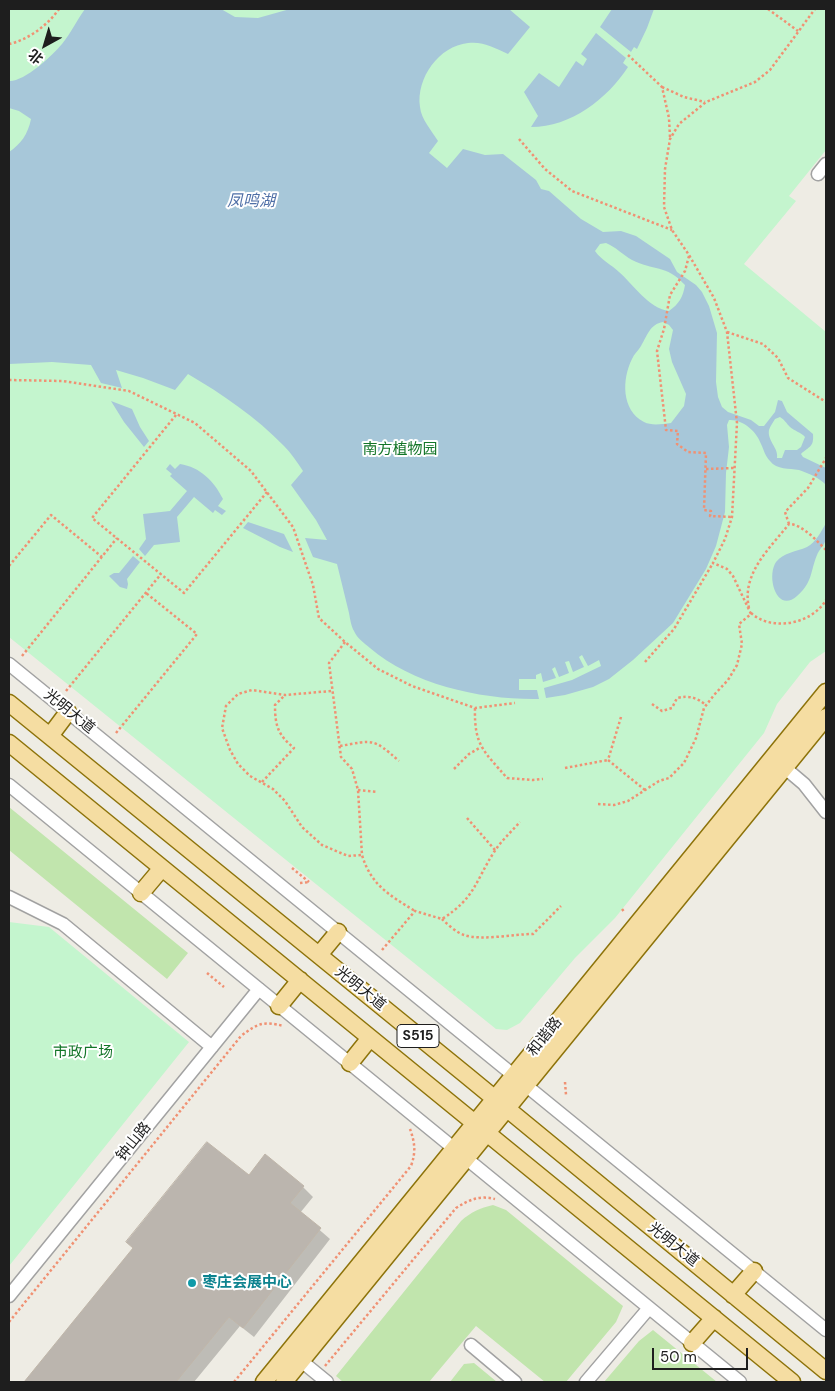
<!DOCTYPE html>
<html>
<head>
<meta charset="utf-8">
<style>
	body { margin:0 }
	#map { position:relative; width:835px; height:1391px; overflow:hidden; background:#eeece4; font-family:"DM Sans","Noto Sans SC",sans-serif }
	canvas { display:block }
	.frame { position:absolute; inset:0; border:10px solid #1e1e1e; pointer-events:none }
	.north { position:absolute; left:20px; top:20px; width:50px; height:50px; -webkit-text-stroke:4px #fff; paint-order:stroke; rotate:219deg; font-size:14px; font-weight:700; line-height:20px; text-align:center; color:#1e1e1e }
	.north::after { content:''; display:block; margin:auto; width:18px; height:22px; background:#1e1e1e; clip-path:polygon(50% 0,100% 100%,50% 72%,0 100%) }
	.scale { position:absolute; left:652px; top:1348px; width:96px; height:22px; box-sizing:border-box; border:2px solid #1e1e1e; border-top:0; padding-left:6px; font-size:15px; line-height:18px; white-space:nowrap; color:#1e1e1e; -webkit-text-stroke:4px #fff; paint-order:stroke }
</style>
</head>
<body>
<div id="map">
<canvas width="835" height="1391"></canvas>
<div class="frame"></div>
<div class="north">北</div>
<div class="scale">50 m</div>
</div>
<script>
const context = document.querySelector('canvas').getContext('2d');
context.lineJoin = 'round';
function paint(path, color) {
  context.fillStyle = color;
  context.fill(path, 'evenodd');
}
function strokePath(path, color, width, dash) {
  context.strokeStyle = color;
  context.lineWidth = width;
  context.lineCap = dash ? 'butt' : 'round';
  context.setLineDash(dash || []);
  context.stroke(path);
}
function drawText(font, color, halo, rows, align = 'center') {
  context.font = font + ' "DM Sans","Noto Sans SC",sans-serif';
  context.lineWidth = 4;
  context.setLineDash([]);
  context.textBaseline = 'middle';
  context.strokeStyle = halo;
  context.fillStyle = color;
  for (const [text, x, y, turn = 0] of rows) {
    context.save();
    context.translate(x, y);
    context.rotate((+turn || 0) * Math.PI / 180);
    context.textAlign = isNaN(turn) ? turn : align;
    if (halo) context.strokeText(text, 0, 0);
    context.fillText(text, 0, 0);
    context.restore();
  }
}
const grass = new Path2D(`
	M9,807L188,953L167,979L9,850Z
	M493,1205L506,1210L623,1306L616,1322L566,1382H545L476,1326L429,1382H343L336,1376L461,1221C471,1212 480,1208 493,1205Z
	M653,1330L717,1382H604L639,1341Z
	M474,1363L497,1382H450L464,1364Z`);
const park = new Path2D(`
	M9,9H826V150L789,196L796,201L744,264L826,332V651L810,662L777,704L764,733L615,918L575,958L520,1023L507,1030L496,1029L9,637Z
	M9,922L49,927L189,1042L9,1266Z`);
const water = new Path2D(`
	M85,9H221L235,17L258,18L290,9H509L530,27L508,54C495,48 483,41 468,43C439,46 416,78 420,107C421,119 432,131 438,141L429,153L447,168L463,149L485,155L503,154L536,180L541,189L549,191L581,219L603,232L621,231L636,236L670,259L677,272L696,285L702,292L709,306L717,333L716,382L718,397L722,407L728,412L751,420L759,426H764L775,412L778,400L782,401L787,412L813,434C814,448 809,446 801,454L803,457L826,468V485C820,478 808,473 799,470C789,468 777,470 770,461C765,456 764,450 761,444C757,432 743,419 729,420L727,425L729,447L726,473L725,512L716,546L706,569L673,623L633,660L609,679L593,687L565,695L546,698L544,688L572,680L601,666L599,660L588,666L582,655L579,657L584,667L573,672L569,661L565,662L569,673L559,677L555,667L552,669L556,678L543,682L541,673L536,675V679H519V690H537L539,699C482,700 413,685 370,648C364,643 357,638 354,631C351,626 350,618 349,613C345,597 341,580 337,564L313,557L305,538L327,540L316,520L291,485L303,471C297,462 291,453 284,446C256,417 222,394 188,374L175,390L143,378L116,370L122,388L101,383L91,365L52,362L9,364V152C21,144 28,134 31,119L19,111L9,108V81C24,82 52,56 62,44C71,33 77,20 85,9ZM606,243C616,247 623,255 632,260C653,271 666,264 685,285C683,297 679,304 669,311C648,308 634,285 619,272C612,265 601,260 595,251L600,244ZM663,322L669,325L673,330L669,349L672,362L686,394L684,406L671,423C662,424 652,426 644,422C621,410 622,379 632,359C634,354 638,351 641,346C647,336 650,324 663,322ZM780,417C785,420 786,423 790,427C794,431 801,432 805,437L801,447L797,450H785L782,458H777C779,448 767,441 769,430C770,426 773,423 775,419Z
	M612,9H654L647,28L637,49L634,47L631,52L600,27Z
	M596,33L626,58L623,63L628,67C607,99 571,127 531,127L538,116L524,92L539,73L559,87L576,61L583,66L587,59L581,54Z
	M111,401L132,409L140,427L149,441L144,447L124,422Z
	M170,464L175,469L180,464C200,467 214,481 223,499L218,506L226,511L222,515L215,510L213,513L194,497L177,517L180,542L154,545L145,556L139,549L146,539L143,514L170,511L187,491L170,476L172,474L166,469Z
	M248,522L284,534L293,552L280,547L243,528Z
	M826,523C826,528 827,534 826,539C825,544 819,550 817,555C810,572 813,582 797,596C777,614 766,577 776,562C784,552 796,552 807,547C816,542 821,532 826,523Z
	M133,556L140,562L127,579L128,584L127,589L120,587L109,576L114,573H119Z`);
const shadow = new Path2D(`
	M249,1177L303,1187L313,1197L300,1213L330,1239L254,1337L240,1326L194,1382H26L134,1249Z`);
const building = new Path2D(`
	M207,1142L249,1175L265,1154L304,1186L290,1203L321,1228L243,1328L229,1317L176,1382H24L133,1248L126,1242Z`);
const path = new Path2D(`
	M768,9L798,31
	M9,44C28,40 48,25 59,9
	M628,55L662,87L669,118L670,137
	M662,87L684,97L705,102
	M519,139L545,169L572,191L672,230
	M689,256L685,271L670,295L664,329L657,351L666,430L678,431L677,444L688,452L706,453L704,510L711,511L710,516L732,517
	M727,332L763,344L778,358L788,378L826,402
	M9,380L63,381L129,391L195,423L251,471L293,527L313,585L319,618L345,642L378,669L412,686L475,708L515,703
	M176,415L92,518L184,593L267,492
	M706,469L734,468
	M789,524L785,512L808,488L826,458
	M9,566L51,515L102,557
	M749,608C741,574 770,548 789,524C802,524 817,541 826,550
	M751,613C772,632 812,624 826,600
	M345,642L329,663L341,757L352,769L358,790L362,855C371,885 389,895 415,911
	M22,656L117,538
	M645,662L674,629L713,563
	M66,691L161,574
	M331,691L285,695L252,690L238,694L226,706L222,728L230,750L238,764L250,776L273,789L285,801L302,827L322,845L348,856L362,855
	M652,704L662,711L672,708L677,698C690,695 697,698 706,705
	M475,708C474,746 484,751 507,778L533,780L543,779
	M621,717L608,760L645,790
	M116,733L197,634L146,593
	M340,746C374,740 373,738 399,761
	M565,768L608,760
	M454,769L469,754L481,747
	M262,782L294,748C278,735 275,726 275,705L284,696
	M358,790L377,792
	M598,804L614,805L628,801L659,781L669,778L684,763L696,738L704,708L714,695L728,680L737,665L742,644L739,624L751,614L733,576L727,569L713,563L725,539L732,517L737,423L727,332L714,298L689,255L672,230L664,207L665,169L670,139L679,124L706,102L755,82L770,70L815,9
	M467,818L495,850
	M292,868L309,882
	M300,883L309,882
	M622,909L625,913
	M442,919C448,925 456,932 464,935C481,941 514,934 533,934L561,906
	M382,950L415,911L442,919C475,898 475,882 494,852C501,841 511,832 520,822
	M207,973L224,987
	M565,1082L566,1095
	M9,1322L241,1036C258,1023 263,1021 284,1026
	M325,1366L456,1208C469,1200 479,1195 495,1199
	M234,1382L411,1166C416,1152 415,1143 410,1129`);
const minor = new Path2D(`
	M818,174L826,164
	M9,664L826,1330
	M778,762L804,784L826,812
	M9,785L740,1382
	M9,897L63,924L212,1047
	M9,1296L259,989
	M471,1345L515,1382
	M294,1355L327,1382
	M586,1382L649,1308`);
const major = new Path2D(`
	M9,703L466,1075L826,1371
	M50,736L68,712
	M9,743L792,1382
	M141,893L162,868
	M319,955L338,932
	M279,1006L300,980
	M350,1063L370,1038
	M733,1295L754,1271
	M692,1343L714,1318
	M264,1382L826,692
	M284,1382L826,717`);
const markers = [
	[192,1283,5,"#0f9aa8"]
];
const shields = [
	[418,1036,42]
];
const shieldNames = [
	["S515",418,1036]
];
const parkNames = [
	["南方植物园",400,450],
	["市政广场",83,1053]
];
const streetNames = [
	["光明大道",69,712,39],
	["光明大道",360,989,39],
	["和谐路",545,1037,-51],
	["钟山路",134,1142,-51],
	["光明大道",673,1245,39]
];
const cultureNames = [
	["枣庄会展中心",202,1283]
];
const waterNames = [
	["凤鸣湖",251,202]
];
paint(grass, '#c1e5ad');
paint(park, '#c4f5ce');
paint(water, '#a7c7d9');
paint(shadow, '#0003');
paint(building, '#bbb5ae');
strokePath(building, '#bfb5a8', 1);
strokePath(minor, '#a2a2a2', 15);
strokePath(major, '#8d730a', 19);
strokePath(path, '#f09173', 2.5, [2.5, 2.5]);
strokePath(minor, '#fff', 12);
strokePath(major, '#f5dda2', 16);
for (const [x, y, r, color] of markers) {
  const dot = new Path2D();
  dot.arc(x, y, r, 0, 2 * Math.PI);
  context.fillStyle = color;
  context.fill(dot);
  strokePath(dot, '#fff', 2);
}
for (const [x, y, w] of shields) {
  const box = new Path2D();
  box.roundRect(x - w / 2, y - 11.5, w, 23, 4);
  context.fillStyle = '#fff';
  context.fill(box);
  strokePath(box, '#1e1e1e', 1);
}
drawText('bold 14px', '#1e1e1e', null, shieldNames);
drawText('15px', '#137528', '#fff', parkNames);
drawText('15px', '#1e1e1e', '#fff', streetNames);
drawText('bold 15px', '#0d838f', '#fff', cultureNames, 'left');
drawText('italic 16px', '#5070a7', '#fff', waterNames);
</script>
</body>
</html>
